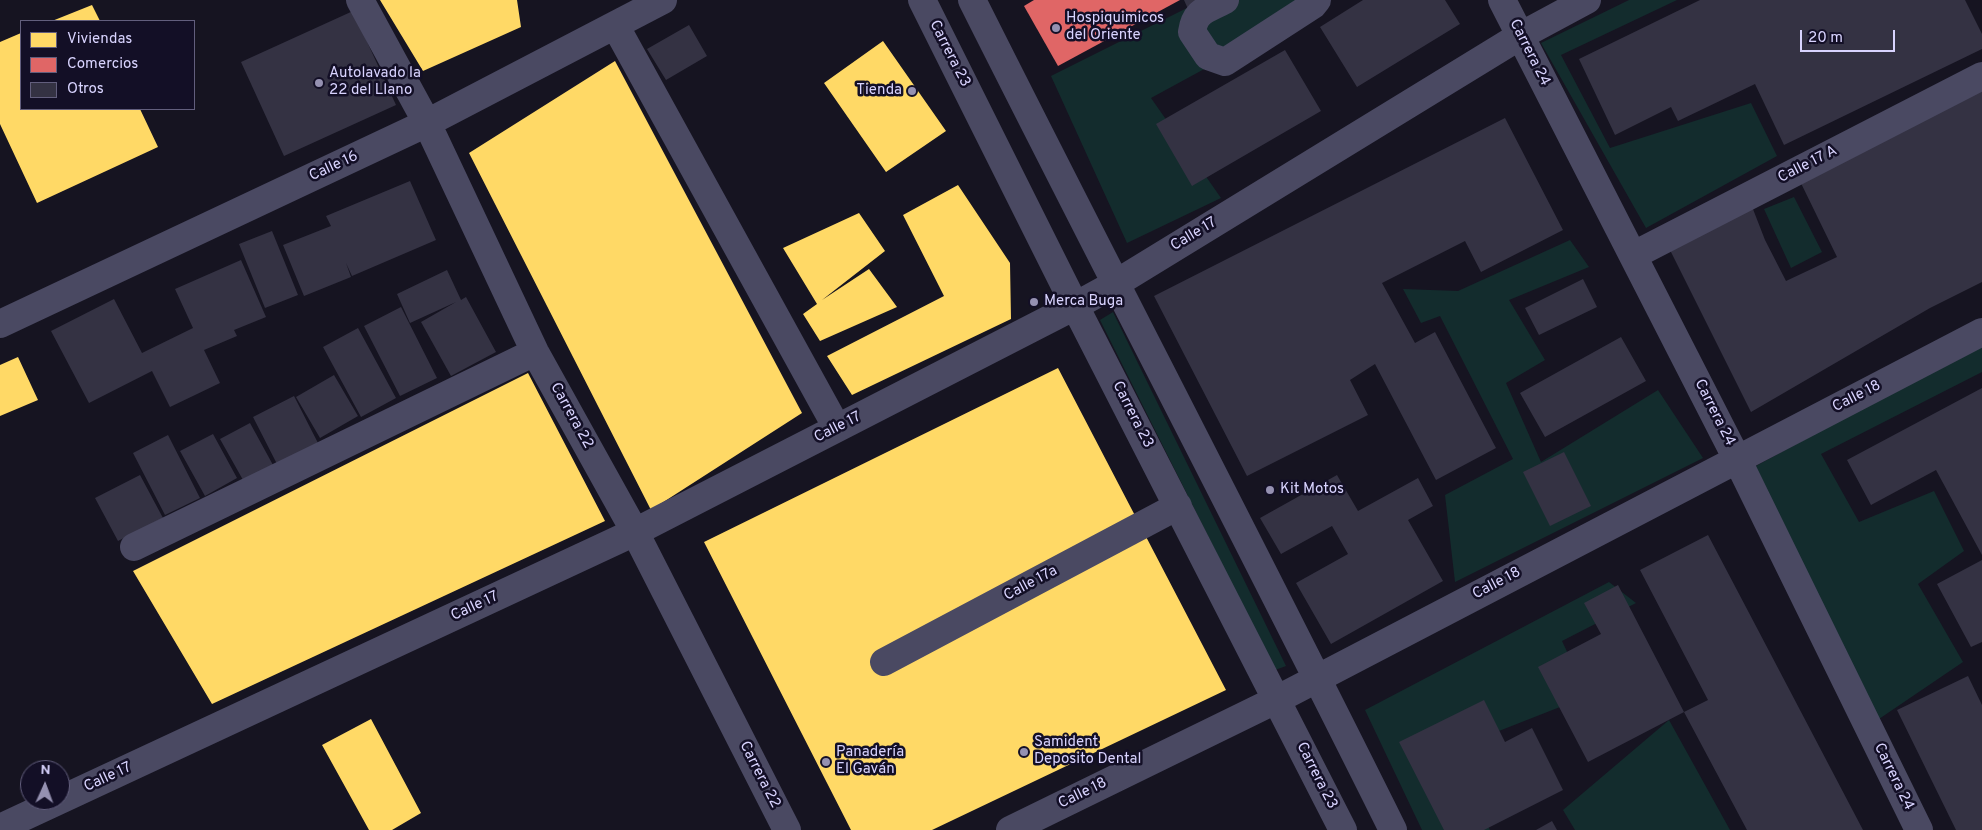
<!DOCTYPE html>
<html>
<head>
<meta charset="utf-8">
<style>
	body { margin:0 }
	#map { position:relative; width:1982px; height:830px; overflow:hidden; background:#161421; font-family:Overpass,sans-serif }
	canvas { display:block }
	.legend { position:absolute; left:20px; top:20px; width:175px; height:90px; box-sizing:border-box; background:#130f26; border:1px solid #625e7d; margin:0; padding:6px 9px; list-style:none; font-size:15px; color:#d9d4ff }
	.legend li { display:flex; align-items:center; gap:10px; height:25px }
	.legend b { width:25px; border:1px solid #625e7d }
	.north { position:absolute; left:20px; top:760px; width:50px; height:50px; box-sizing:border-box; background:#130f26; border:1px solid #625e7d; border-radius:50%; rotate:2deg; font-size:14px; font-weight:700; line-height:20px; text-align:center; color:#d9d4ff }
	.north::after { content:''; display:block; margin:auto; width:18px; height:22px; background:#9591b1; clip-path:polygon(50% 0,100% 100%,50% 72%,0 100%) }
	.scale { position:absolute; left:1800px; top:30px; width:95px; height:22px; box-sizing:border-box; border:2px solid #d9d4ff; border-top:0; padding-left:6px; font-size:15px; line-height:18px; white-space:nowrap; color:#d9d4ff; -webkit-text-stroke:4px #130f26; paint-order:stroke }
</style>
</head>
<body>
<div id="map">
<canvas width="1982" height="830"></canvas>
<ul class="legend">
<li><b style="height:14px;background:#ffd966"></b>Viviendas</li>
<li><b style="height:14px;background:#e06666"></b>Comercios</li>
<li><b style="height:14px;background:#343243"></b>Otros</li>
</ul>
<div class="north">N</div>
<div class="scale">20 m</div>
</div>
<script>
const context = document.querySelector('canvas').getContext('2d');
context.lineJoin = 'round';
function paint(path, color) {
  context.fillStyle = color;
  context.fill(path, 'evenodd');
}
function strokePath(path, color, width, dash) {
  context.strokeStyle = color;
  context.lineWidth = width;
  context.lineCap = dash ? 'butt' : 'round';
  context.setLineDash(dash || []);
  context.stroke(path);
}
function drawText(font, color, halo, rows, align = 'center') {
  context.font = font + ' Overpass,sans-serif';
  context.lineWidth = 5;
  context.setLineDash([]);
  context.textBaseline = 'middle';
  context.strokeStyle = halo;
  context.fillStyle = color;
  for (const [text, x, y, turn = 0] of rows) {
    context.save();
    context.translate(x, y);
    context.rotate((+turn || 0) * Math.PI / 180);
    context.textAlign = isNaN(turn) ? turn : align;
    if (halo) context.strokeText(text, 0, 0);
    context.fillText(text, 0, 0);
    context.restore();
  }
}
const green = new Path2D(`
	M1203,0H1331L1151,98L1221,198L1127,243L1051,76Z
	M1629,0H1677L1561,55L1610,148L1751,103L1777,156L1646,228L1541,43Z
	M1794,197L1822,252L1791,268L1764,209Z
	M1570,240L1589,267L1509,300L1545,360L1506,383L1541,462L1658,390L1703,458L1455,582L1445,495L1513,459L1440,316L1421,323L1403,289L1458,291Z
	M1113,312L1286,666L1275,670L1100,320Z
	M1982,343V372L1821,454L1859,522L1934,491L1964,551L1918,584L1963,662L1879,719L1754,467Z
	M1609,582L1636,603L1562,641L1588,696L1448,751L1490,830H1422L1365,710Z
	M1669,720L1730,830H1575L1563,810Z`);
const homes = new Path2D(`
	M380,0H517L521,27L423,71Z
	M92,5L100,21H52Z
	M21,33V109H140L158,147L37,203L0,124V42Z
	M883,41L946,131L886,172L824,83Z
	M615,61L802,413L651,510L469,153Z
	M958,185L1010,263L1011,319L852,395L827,356L944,296L903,215Z
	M859,213L885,251L822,300L869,269L897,307L820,341L803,314L817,304L783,248Z
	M18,357L38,400L0,416V365Z
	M1058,368L1226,690L932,830H851L704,542Z
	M528,373L605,521L212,704L133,571Z
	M371,719L421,813L392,830H369L322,745Z`);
const shops = new Path2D(`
	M1034,0H1180L1058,66L1024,6Z`);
const building = new Path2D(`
	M1184,0H1204L1188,9Z
	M1363,0H1445L1460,24L1357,87L1320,27Z
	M1700,0H1965L1982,34V49L1784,145L1755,84L1678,121L1671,107L1615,135L1579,59Z
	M353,11L396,105L284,156L241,62Z
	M689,25L707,56L666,80L647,49Z
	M1285,50L1321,111L1192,186L1156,124Z
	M1982,81V282L1930,308L1751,412L1667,244L1751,204L1765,240L1786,281L1837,257L1797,175Z
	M1505,118L1563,230L1481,272L1465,241L1382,283L1415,343L1435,332L1496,448L1436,480L1375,364L1350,380L1368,415L1247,476L1154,296Z
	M410,181L436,240L352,276L346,263L351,277L304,296L283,245L331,226L326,216Z
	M272,231L298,295L265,308L239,244Z
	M241,260L266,317L234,330L237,336L204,350L220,383L170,407L152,371L89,403L51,331L114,299L142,353L193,328L175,289Z
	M447,270L461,300L466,297L496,352L451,376L421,322L456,302L410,323L397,294Z
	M1583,279L1597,307L1539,335L1525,308Z
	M401,307L437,378L400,396L364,326Z
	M358,328L396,398L361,417L323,347Z
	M1621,337L1646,381L1545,437L1520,393Z
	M334,375L358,416L320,438L296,397Z
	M1982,388V555L1936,470L1871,505L1847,460Z
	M294,396L318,443L277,464L253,417Z
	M250,423L273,465L243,480L220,439Z
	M213,434L237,478L205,496L180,451Z
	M168,435L200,498L165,515L133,453Z
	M1564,452L1591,506L1550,526L1523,472Z
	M140,475L163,518L118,541L95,498Z
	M1337,475L1358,511L1418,478L1433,506L1408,520L1443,581L1331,644L1296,583L1348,554L1332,526L1281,554L1260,518Z
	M1708,535L1758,630L1863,830H1747L1684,712L1708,700L1640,570Z
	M1982,560V642L1971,647L1937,584Z
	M1618,585L1684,712L1588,762L1538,667L1601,634L1584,603Z
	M1968,676L1982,705V830H1956L1897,710Z
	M1484,700L1505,742L1532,728L1563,790L1484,830H1444L1399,742Z
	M1552,821L1557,830H1536Z`);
const minor = new Path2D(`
	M360,0L427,123L535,352L635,532L787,830
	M922,0L1075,306L1343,830
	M972,0C1111,277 1255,552 1393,830
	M1225,0C1207,10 1195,10 1192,32L1208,56L1225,62L1313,5L1317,0
	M1502,0L1737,459L1919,830
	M615,25L837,428
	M1634,255L1982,76
	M0,324L427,123L663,0
	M134,547L535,352
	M884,662L1178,506
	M60,800L635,532L1075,306L1115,284L1520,36L1587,0
	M0,828L60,800
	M1010,830L1278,699L1982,332`);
const markers = [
	[1056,28,5,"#9591b1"],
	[319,83,5,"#9591b1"],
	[912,91,5,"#9591b1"],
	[1034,302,5,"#9591b1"],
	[1270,490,5,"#9591b1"],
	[1024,752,5,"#9591b1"],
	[826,762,5,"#9591b1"]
];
const poiNames = [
	["Hospiquimicos",1066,19],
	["del Oriente",1066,36],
	["Autolavado la",329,74],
	["22 del Llano",329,91],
	["Tienda",902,91,"right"],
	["Merca Buga",1044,302],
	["Kit Motos",1280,490],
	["Samident",1034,743],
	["Deposito Dental",1034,760],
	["Panadería",836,753],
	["El Gaván",836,770]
];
const streetNames = [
	["Carrera 24",1529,53,63],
	["Carrera 23",949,54,63],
	["Calle 17 A",1808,165,-27],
	["Calle 16",334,167,-25],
	["Calle 17",1194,235,-31],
	["Calle 18",1857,397,-27],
	["Carrera 24",1714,413,63],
	["Carrera 23",1132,415,63],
	["Carrera 22",571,416,61],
	["Calle 17",838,428,-27],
	["Calle 17a",1031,584,-28],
	["Calle 18",1497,584,-28],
	["Calle 17",475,607,-25],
	["Carrera 22",759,775,63],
	["Carrera 23",1316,776,63],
	["Carrera 24",1893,777,64],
	["Calle 17",108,778,-25],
	["Calle 18",1083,794,-26]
];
paint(green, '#132c2d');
paint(homes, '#ffd966');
paint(shops, '#e06666');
paint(building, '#343243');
strokePath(minor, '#4a4962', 28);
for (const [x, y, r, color] of markers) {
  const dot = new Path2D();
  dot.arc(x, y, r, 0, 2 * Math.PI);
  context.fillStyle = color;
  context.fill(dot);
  strokePath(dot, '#130f26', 2);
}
drawText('15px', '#d9d4ff', '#130f26', poiNames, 'left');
drawText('15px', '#d9d4ff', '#130f26', streetNames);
</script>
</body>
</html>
